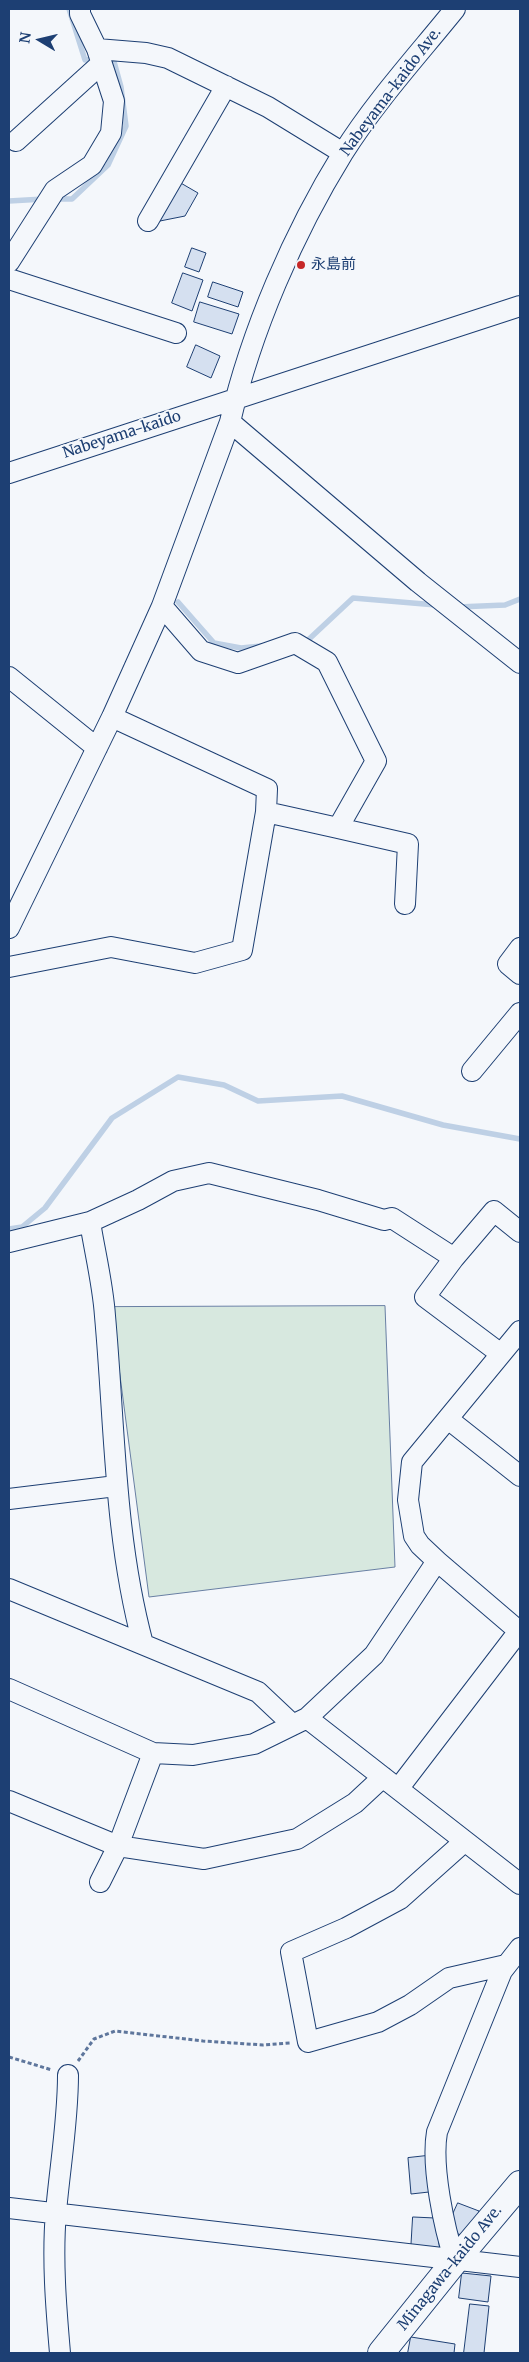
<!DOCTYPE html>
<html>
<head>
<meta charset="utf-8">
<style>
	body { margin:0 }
	#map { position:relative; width:529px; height:2362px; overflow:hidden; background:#f4f7fb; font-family:Merriweather,serif }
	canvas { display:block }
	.frame { position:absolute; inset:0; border:10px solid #1d3f73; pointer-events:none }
	.north { position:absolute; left:15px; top:15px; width:50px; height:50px; -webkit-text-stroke:4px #f4f7fb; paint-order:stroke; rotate:279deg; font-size:14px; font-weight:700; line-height:20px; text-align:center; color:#1d3f73 }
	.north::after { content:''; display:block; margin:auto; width:18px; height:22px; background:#1d3f73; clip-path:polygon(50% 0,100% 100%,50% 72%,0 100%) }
</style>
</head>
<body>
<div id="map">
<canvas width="529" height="2362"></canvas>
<div class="frame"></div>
<div class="north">N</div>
</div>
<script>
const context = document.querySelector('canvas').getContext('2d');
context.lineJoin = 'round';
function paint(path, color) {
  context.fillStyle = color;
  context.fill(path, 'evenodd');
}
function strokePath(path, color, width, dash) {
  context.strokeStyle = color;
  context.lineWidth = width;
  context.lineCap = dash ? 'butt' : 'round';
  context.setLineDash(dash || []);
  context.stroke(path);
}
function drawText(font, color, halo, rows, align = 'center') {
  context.font = font + ' Merriweather,"Noto Sans JP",serif';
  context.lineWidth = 4;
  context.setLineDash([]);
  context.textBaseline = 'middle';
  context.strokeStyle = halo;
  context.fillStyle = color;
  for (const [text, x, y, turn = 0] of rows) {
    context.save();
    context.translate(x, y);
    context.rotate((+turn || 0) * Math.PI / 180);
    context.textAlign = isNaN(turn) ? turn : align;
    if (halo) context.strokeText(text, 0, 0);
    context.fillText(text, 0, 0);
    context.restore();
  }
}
const green = new Path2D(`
	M385,1306L395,1567L149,1597L111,1307Z`);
const stream = new Path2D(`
	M69,9L85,60L96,59
	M56,199H72L108,165L126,126L121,87L113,58H110
	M9,201L44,199
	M178,602L214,643L241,648L261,646
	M458,607L505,605L520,599
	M303,641H307L353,598L436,605
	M9,1229L22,1227L45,1208L112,1118L178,1077L224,1085L258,1101L342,1096L443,1125L520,1139`);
const building = new Path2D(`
	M179,182L198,193L185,216L155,222Z
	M192,248L206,253L199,272L185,267Z
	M183,273L203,280L192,311L172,303Z
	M213,282L243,292L238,307L208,297Z
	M200,302L239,314L232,334L194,322Z
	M196,345L220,356L211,378L187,367Z
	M426,2156L429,2192L411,2194L408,2158Z
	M458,2203L479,2211L469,2238L453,2232L451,2218Z
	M413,2217L435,2218L440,2250L411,2251Z
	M462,2273L491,2276L488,2302L459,2298Z
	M470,2304L489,2306L484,2353H464Z
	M411,2337L455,2344L454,2353H408Z`);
const path = new Path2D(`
	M9,2057L52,2070
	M78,2061L94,2039L115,2031L203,2041L263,2045L290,2043`);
const minor = new Path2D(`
	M97,49L146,53L168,58L268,107L343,153
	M16,141L101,64
	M148,221L226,86
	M9,262L55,190L92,165L111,133L114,101L97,49L80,14V9
	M9,279L176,333
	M230,422L418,582L520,663
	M9,473L520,306
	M9,677L97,748
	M112,717L267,789L266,812
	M338,828L408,844L405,904
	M9,928L112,717L162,606L230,422C251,331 294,232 343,153C375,102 417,56 455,9
	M520,948L508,964L520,974
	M9,967L111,947L195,963L242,950L266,812L338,828L376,761L327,662L295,643L238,663L201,651L162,606
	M472,1071L520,1013
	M90,1222C95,1253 103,1285 105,1316C115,1427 114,1536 143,1644
	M9,1242L90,1222L138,1200L173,1181L209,1173L318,1200L384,1220L392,1218L454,1258L494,1211L520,1232
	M454,1258L425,1297L501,1354
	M448,1419L520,1476
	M9,1499L116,1486
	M437,1561L420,1545L414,1536L408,1500L412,1462L520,1331
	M9,1589L258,1692L293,1725
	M9,1689L153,1753L193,1755L254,1744L307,1718L374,1655L437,1561L520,1632
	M307,1718L520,1884
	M398,1789L519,1631
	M9,1801L118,1846L204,1859L297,1839L355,1803L383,1777
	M465,1841L400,1899L346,1928L291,1952L308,2042L378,2022L410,2005L449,1978L506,1965
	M100,1882L118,1846L153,1753
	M9,2208L520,2267
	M455,2261C444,2228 431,2166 437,2132L502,1971L520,1948
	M60,2353C56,2307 52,2258 56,2212C60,2166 68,2121 68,2075`);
const major = new Path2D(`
	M381,2353L455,2261L520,2184`);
const markers = [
	[301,265,5,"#c62828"]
];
const streetNames = [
	["Nabeyama-kaido Ave.",391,92,-53],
	["Nabeyama-kaido",122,435,-18],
	["Minagawa-kaido Ave.",450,2268,-51]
];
const poiNames = [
	["永島前",311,265]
];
paint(green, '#d7e8df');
strokePath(green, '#687fa3', 1);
strokePath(stream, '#bed0e5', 5.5);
paint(building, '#d5e0f0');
strokePath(building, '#1d3f73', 1);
strokePath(minor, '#1d3f73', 22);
strokePath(major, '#1d3f73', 28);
strokePath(path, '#5e769c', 3, [4, 2.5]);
strokePath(minor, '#f4f7fb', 20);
strokePath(major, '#f4f7fb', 26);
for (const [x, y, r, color] of markers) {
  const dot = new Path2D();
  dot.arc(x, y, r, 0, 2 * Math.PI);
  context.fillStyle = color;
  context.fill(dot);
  strokePath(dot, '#f4f7fb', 2);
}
drawText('15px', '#1d3f73', '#f4f7fb', streetNames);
drawText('15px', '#1d3f73', '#f4f7fb', poiNames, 'left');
</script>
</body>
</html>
